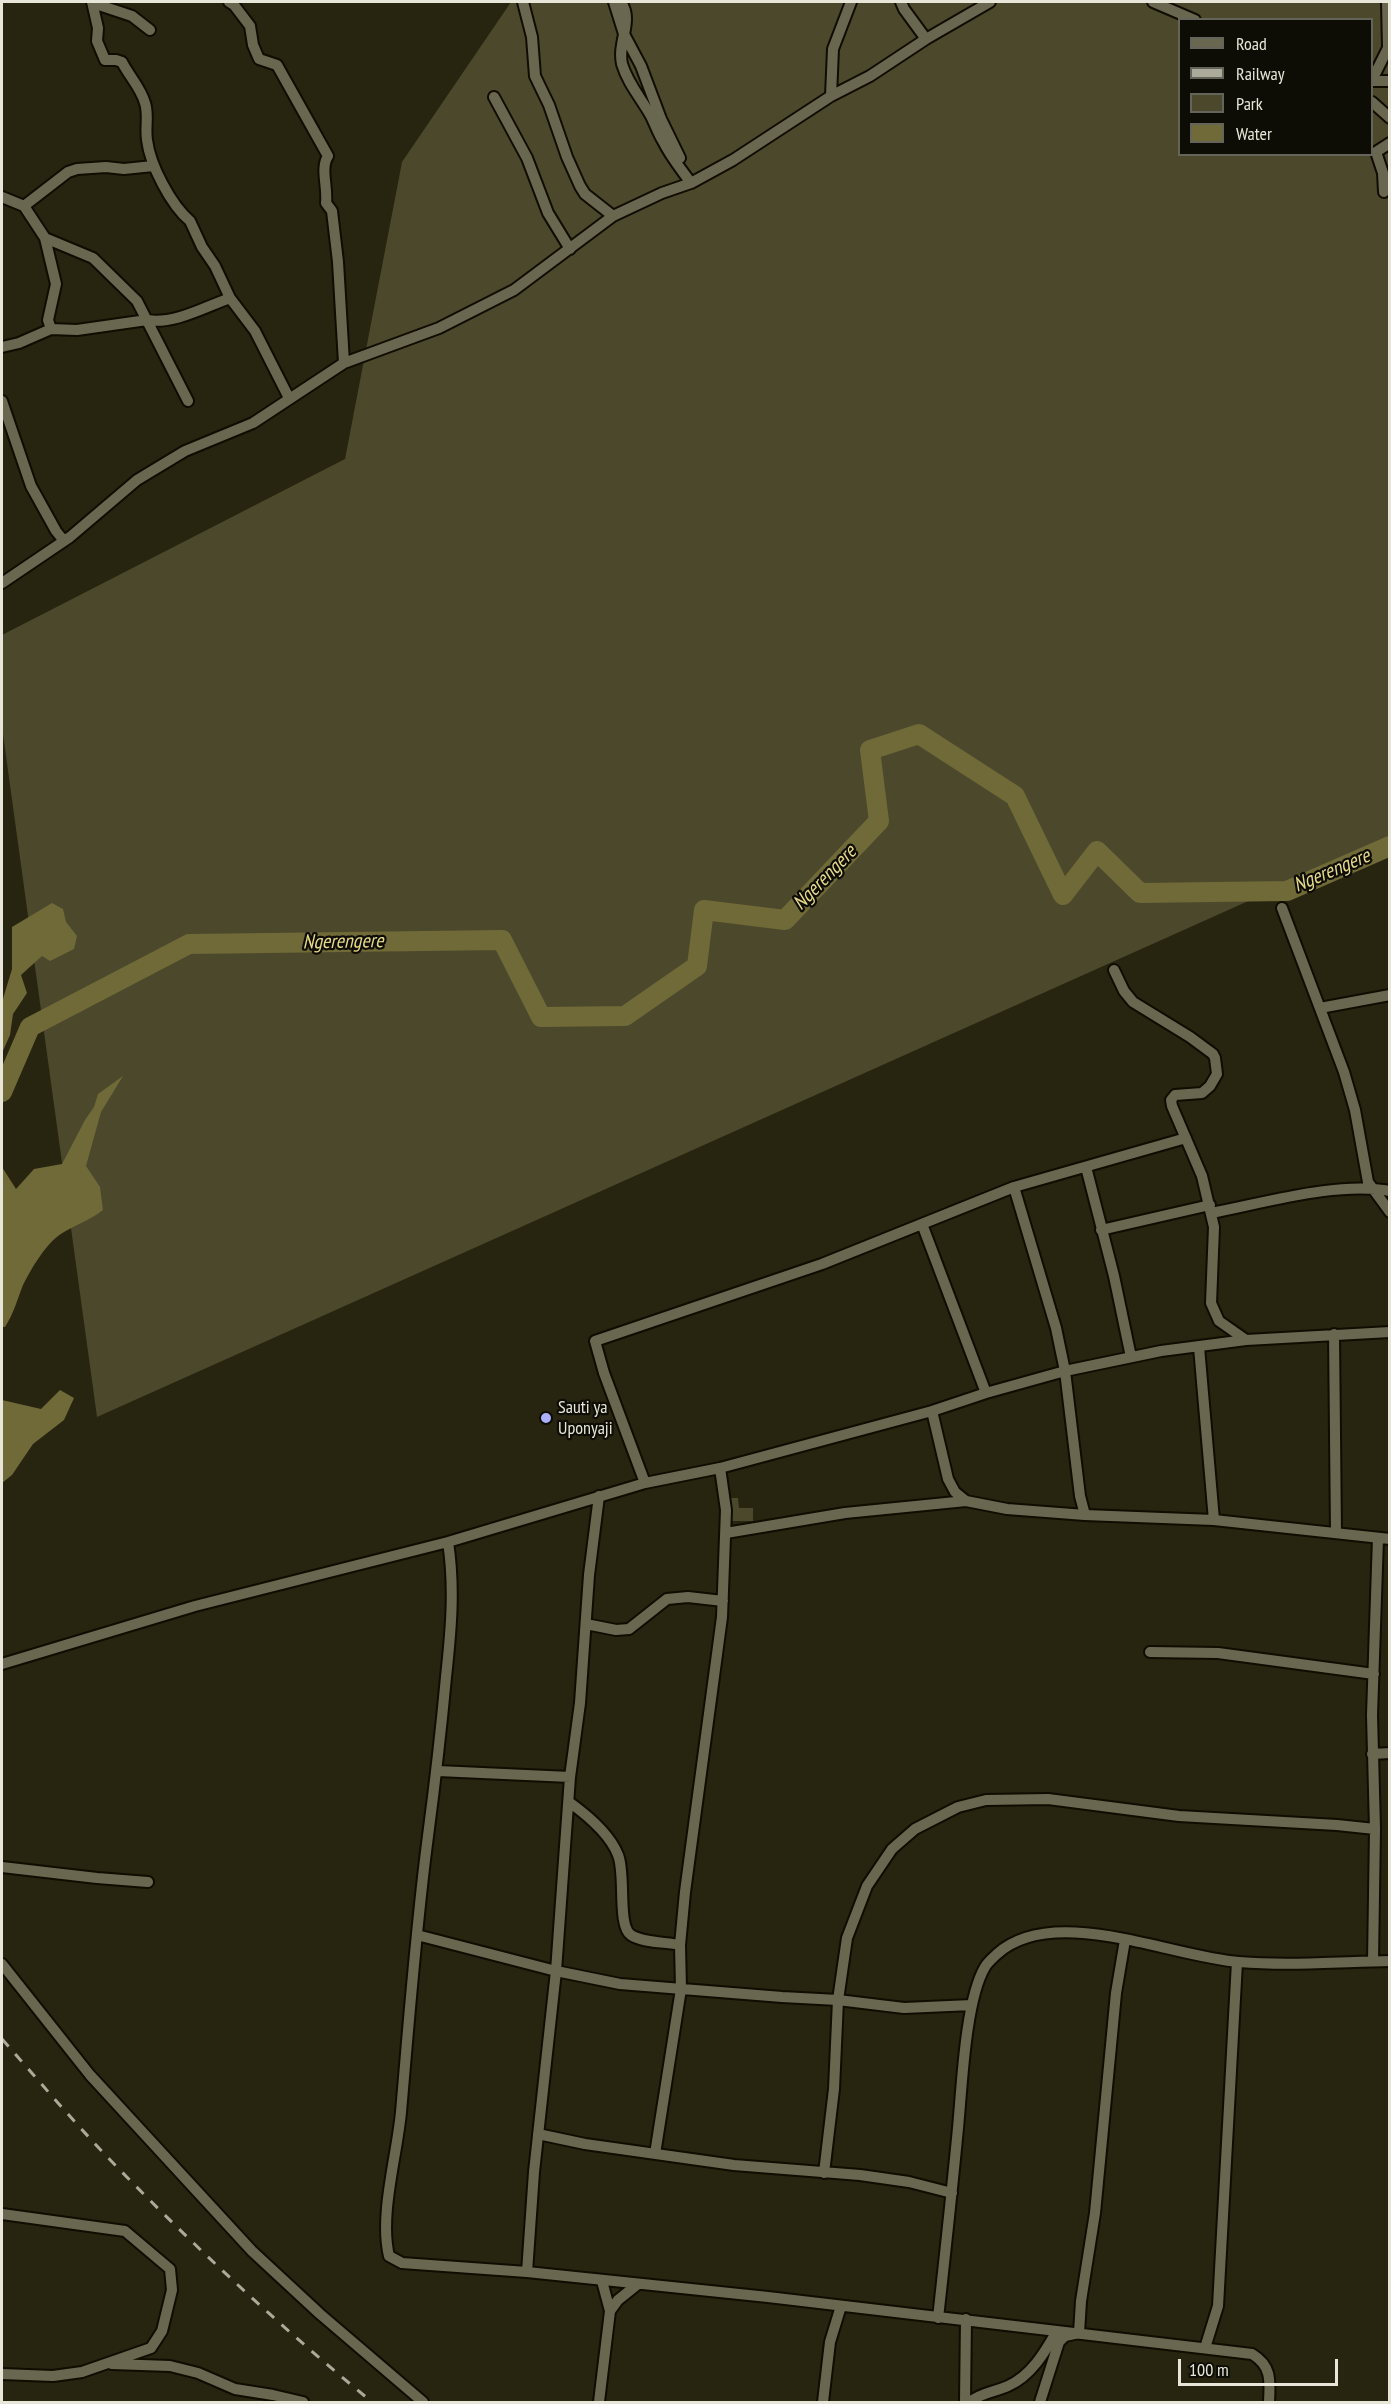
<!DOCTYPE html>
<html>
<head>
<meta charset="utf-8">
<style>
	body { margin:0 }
	#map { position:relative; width:1391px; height:2404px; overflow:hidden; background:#272410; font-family:"PT Sans Narrow",sans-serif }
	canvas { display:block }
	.frame { position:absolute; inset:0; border:3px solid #e7e6d9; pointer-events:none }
	.legend { position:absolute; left:1178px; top:18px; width:195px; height:138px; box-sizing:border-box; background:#0e0d05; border:2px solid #65645a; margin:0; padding:8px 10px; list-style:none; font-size:18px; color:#e7e6d9 }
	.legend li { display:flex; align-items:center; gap:12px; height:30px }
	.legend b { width:30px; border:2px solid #65645a }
	.scale { position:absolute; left:1178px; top:2359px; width:160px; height:27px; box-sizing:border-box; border:3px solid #e7e6d9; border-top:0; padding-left:8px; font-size:18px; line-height:21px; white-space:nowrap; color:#e7e6d9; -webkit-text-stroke:4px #0e0d05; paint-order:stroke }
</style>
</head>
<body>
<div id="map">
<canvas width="1391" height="2404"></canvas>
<div class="frame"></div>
<ul class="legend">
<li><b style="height:8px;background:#6a6751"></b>Road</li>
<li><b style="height:8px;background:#abaa9b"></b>Railway</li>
<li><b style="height:16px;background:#4c482b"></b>Park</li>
<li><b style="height:16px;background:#706938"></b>Water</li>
</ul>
<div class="scale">100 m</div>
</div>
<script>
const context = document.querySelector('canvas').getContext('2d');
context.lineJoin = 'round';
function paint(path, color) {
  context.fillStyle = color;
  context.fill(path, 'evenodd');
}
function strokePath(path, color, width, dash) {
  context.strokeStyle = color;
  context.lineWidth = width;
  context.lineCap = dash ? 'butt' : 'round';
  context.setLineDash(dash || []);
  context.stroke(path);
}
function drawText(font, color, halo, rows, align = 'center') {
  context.font = font + ' "PT Sans Narrow",sans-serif';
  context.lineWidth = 4.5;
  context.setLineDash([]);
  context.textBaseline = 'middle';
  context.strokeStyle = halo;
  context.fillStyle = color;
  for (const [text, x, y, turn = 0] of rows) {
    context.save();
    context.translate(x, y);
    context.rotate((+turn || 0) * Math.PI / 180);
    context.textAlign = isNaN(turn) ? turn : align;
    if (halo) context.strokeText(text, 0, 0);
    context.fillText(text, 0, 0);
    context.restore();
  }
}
const green = new Path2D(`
	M511,2H1379L1390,27L1389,838L97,1417L2,727V635L345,459L402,162ZM1180,20H1372V154H1180Z
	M730,1498H738L739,1508H753V1521H730Z`);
const water = new Path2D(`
	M52,903L63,909L66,922L77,936L74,949L50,961L42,956L21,975L27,993L13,1014L10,1035L2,1053V1002L12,969V927Z
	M123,1076L101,1112L86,1166L100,1187L103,1210C89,1221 70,1227 58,1236C44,1247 31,1269 23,1285C17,1300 14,1313 5,1327H2V1167L16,1189L34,1169L62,1164L85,1120L94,1107L98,1094Z
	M60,1390L74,1398L64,1420L33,1444L12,1475L2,1483V1400L41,1409Z`);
const river = new Path2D(`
	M2,1092L30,1027L189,944L502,940L541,1017L625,1016L697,966L704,910L785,920L879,821L870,750L919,734L1015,796L1063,895L1097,851L1140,893L1287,891L1390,846`);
const street = new Path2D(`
	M92,2L98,28L97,41L105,60H116L122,62C129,76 141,88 145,103C149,115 145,127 147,140C150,165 171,205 190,221L202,247L215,266L230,298L255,331L289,398
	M229,2L234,5L250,26L253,45L259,59L277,65L328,156C320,168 328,187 326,203L332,211L338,262L344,363
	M523,2L532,37L535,76L549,105L567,157L580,186L585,194L613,216
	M614,2L624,34L641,66L661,119L680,158
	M621,2C634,21 617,42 622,64C628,84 641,98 651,116C655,124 658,133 663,141C670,156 681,169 691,183
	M901,2L904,9L926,39
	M1153,2L1195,20
	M93,3L132,16L150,30
	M1372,80L1388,48L1387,2
	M1372,81H1390
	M831,96L833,49L851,2
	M494,97L527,158L548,213L570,249
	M1372,102L1390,118
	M1384,192L1383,173L1376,152L1390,143
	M2,197L24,206L45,238L93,258L137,301L188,401
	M24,206L68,172L77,169L106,167L124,169L153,166
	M45,238L56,284L48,320L51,329
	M2,347L19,343L51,329L77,330L147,320C173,325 205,307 230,298
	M2,401L31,486L56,531L64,541
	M2,583L70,537L137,480L185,451L253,423L344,363L439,328L514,290L613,216L662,193L691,183L733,160L831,96L870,76L926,39L990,2
	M1282,908L1344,1072L1355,1110L1368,1182L1390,1212
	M1114,970L1124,991L1133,1002L1190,1037L1213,1054L1215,1058L1217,1074L1210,1086L1202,1093L1175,1095L1171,1100L1172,1106L1202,1176L1214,1227L1211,1303L1219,1321L1246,1340
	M1320,1008L1390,995
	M1086,1167L1114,1276L1131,1357
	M1014,1187L1056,1328L1065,1371L1080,1496L1085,1515
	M1211,1213C1264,1203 1338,1181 1390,1191
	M922,1224L986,1393
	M1101,1230L1210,1205
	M1334,1334L1336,1533
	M1199,1347L1214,1520
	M932,1411L948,1479L955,1492L966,1501L1007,1509L1085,1515L1214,1520L1390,1539
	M645,1483L604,1373L595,1341L822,1264L1014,1187L1186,1138
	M726,1533L845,1513L966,1501
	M448,1542C455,1588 451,1631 446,1677C441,1731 435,1783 428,1836C416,1927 409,2020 401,2112C397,2156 379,2215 389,2256L402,2263L527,2272L768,2297L1252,2354C1272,2366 1270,2381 1269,2402
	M586,1624L616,1630L629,1629L667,1599L688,1597L723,1601
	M1150,1652L1218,1653L1374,1674
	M2,1664L195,1606L448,1542L645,1483L720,1468L932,1411L986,1393L1065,1371L1161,1351L1246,1340L1390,1332
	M1372,1754L1390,1753
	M438,1771L570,1777
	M569,1802C587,1815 610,1834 618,1855C626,1874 617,1926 631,1935C643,1943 666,1942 680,1945
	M2,1867L97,1878L148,1882
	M417,1935L556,1971L620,1984L782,1997L838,2000L904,2008L972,2005
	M1373,1961L1375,1829L1372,1715L1378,1538
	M2,1964L90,2075L252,2251L320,2314L423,2402
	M538,2134L585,2144L734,2165L860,2175L909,2182L952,2193
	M655,2154L681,1989L680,1945L685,1892L722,1617L726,1510L720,1468
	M824,2173L834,2089L838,2000L847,1938L867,1886L892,1849L915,1829L958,1807L986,1800L1048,1799L1179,1816L1337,1825L1375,1829
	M2,2214L125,2231L170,2269L172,2290L162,2331L151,2348L82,2372L53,2376L2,2374
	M527,2272L534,2172L556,1971L570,1777L580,1703L589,1575L599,1496
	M610,2311L618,2300L638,2284
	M938,2318C945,2255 952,2191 958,2128C962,2087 965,2001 985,1967C988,1962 993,1958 997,1954C1053,1903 1172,1957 1239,1962C1289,1966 1339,1962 1390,1961
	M1205,2348L1218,2306L1237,1962
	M112,2364L170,2366L198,2373L235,2389L273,2395L303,2402
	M599,2402L610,2311L602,2281
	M823,2402L830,2342L841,2306
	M965,2402L966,2319
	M970,2402C980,2393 995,2392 1008,2386C1031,2376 1045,2352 1057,2331
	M1040,2402L1059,2342L1065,2336L1079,2333L1081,2301L1095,2213L1116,1993L1125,1940`);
const rail = new Path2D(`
	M2,2039C40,2082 77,2126 118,2168C198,2250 283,2329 372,2402`);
const markers = [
	[546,1418,6,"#aab0fb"]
];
const poiNames = [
	["Sauti ya",558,1408],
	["Uponyaji",558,1429]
];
const waterNames = [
	["Ngerengere",1332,871,-23],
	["Ngerengere",825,878,-46],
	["Ngerengere",343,942,-1]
];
paint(green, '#4c482b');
paint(water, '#706938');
strokePath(river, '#706938', 20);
strokePath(street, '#100d00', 14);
strokePath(street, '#6a6751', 10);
strokePath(rail, '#abaa9b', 3, [10, 10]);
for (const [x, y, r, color] of markers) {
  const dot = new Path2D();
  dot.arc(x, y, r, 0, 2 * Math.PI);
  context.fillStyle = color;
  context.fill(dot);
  strokePath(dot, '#0e0d05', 2);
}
drawText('18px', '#e7e6d9', '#0e0d05', poiNames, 'left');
drawText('italic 20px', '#e5d98b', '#0e0d05', waterNames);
</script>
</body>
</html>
